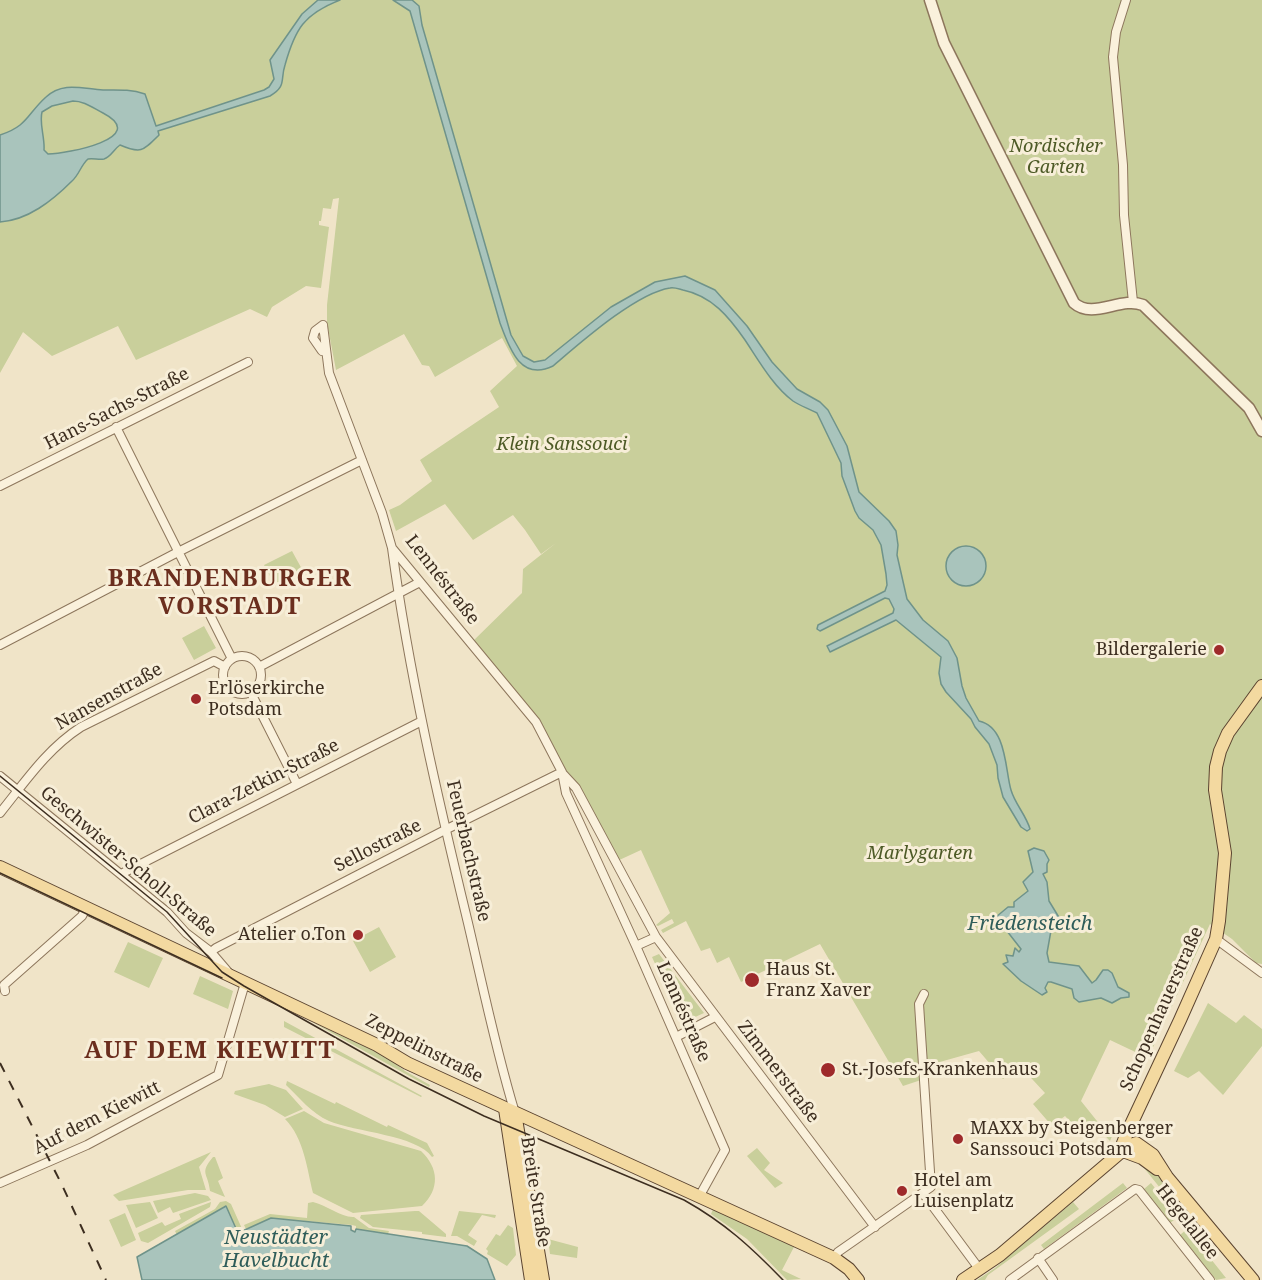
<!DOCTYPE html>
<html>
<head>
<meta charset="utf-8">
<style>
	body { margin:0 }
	canvas { display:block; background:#f0e4c8 }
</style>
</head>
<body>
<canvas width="1262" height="1280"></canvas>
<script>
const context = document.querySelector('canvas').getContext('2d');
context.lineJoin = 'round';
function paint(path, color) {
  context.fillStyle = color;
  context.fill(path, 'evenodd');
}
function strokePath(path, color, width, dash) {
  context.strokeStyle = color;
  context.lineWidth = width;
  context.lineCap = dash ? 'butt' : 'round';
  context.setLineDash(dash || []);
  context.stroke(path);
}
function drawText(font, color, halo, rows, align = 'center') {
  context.font = font + ' "Noto Serif",serif';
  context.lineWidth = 6;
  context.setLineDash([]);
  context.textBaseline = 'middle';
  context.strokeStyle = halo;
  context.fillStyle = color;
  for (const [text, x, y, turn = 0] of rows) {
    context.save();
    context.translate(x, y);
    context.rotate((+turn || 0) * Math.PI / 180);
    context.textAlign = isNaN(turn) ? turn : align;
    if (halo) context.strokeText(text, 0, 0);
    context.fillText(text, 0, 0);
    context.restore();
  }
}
const green = new Path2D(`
	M0,0H1262V964L1256,963L1232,939L1210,924L1148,1058L1110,1040L1081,1101L1097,1121L1115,1129L1110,1141L1091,1121L1083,1129H1077L1065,1116L1052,1126L1033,1104L1045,1093L1020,1066L1003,1079L979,1051L929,1065L924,1079L903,1086L820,944L741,982L729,957L717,963L710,948L701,951L686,921L663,933L661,930L674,923L672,919L658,926L656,925L670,913L641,850L615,862L576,788L536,722L471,643L522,593L523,569L556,543L541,554L525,530L513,515L473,540L445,504L396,531L389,510L400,505L432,481L420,460L499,407L490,391L517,366L502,338L435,377L429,366L422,365L404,334L336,370L327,323V305L339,198L333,199L331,209L323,208L321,221H319V225L329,227L321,288L306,286L272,307L267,317L250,309L136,360L118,326L52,356L23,332L0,373Z
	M292,551L303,571L275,586L264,565Z
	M204,626L216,648L194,660L182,638Z
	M379,927L396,957L370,972L353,941Z
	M128,942L163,958L149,988L114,972Z
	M659,954L704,1013L682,1023L652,957Z
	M200,976L233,991L228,1009L193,994Z
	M1208,1003L1236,1023L1244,1015L1262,1029V1046L1223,1095L1199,1071L1188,1078L1174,1071Z
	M284,1021L422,1096L421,1097L284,1027Z
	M312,1022L385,1056L405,1071L430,1085L429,1087Z
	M287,1081L335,1104L336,1102L387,1127L388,1125L427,1143L434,1156L432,1157C417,1135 355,1132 329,1121C311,1113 300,1098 286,1085Z
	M269,1084L286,1090L303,1109L285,1117L265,1105L234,1094L235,1091Z
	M304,1111L324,1123L421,1151C439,1168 440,1189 422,1206L353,1213L313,1193C307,1169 304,1138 285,1119Z
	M757,1148L770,1163L764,1170L783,1183L775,1188L747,1156Z
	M211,1152L199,1167L206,1190H188L119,1201L113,1195Z
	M213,1157H215L223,1178L218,1181L225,1197L210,1191C208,1172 199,1174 213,1157Z
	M1136,1158L1150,1164L1212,1239L1205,1244Z
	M1123,1183L1127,1188L1044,1249L1041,1245Z
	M1151,1183L1178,1217L1170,1223L1144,1189Z
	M195,1193L208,1196L211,1200L173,1213L170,1207L158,1213L153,1201Z
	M226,1201L231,1204L243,1231L238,1233L225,1206L177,1235L175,1231L215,1209L220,1202Z
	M150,1202L158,1218L136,1228L126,1205Z
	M211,1202L210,1207L148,1243L141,1241L138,1233L162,1222L165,1226L181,1219L179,1214Z
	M313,1202C326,1205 342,1218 354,1217L369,1228L389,1231L388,1234L356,1229V1226L352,1225L271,1218L246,1229L244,1225L270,1214L307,1218L308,1203Z
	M1073,1202L1079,1209L988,1275L985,1280H977L995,1268Z
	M713,1209L794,1247L782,1270L801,1279L787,1280L747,1239L711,1214Z
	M415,1211H419L446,1234V1237L422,1234V1232L373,1227L360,1218L361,1215Z
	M459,1211L496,1215L495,1218L482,1215L468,1235L477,1241L474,1246L457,1236H451Z
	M125,1213L136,1240L121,1247L109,1220Z
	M508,1225L513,1228L516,1255L507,1266L487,1254L488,1251L486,1249L496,1234L500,1236Z
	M1187,1229L1226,1278L1216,1280L1180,1235Z
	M548,1239L578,1247L577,1258L550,1254Z`);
const water = new Path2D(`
	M318,0H340C304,14 295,29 285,65C280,80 287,86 270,96L158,131L159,135C143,151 141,154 120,145C114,149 111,157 104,159C99,160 93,158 88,159C81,165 79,175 72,181C52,201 28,220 0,222V135C28,126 27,114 46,97C63,81 83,89 103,90C118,90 130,89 145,94L156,126L264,90L269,87L274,79L270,60L302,14ZM73,101C84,101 93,108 103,113C151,138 66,154 48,154L44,150C45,137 39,124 42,112L52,106Z
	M393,0H412L419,6L422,25L511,335L523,356L534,362L545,360L611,307L655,282L685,276L715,290L747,326L772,362L797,389L820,402L828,410L847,446L859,492L889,521L896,531L898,545L897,555L907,599L923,620L948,641L957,658L962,686L966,698L979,721C1007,727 1005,770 1011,790C1015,804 1026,815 1030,829L1027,831L1021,827L1003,797L998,778L997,765L989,744L975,727L971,719L946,692L941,684L939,673L941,657L896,620L830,652L827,646L893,613L894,609L889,599L885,598L820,631L817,629L818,625L885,591L887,585L886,574L881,545L873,530L859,518L855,511L842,476L841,463L817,413C810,409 800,406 793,401C773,386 759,361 745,340C729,317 712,296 683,290C679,289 674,287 670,288C636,293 579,344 553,366C520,382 509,347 500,323L410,11Z
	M946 566a20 20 0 1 1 40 0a20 20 0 1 1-40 0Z
	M1034,848L1044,851L1049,860L1047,864V872L1043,874L1047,882L1049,901L1063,924L1061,927L1052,925L1047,953L1049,962L1079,966L1092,983L1096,980L1103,970H1108L1112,973L1118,987L1129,993V997L1121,998L1112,1003L1101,998L1079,1002L1074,998L1072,989L1051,982H1048L1045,988L1047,992L1042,995L1021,981L1003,964L1008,962L1006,955L1013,956L1015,948L1019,952L1021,949L996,917L1008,907H1014V902L1028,891L1023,882L1033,872L1028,851Z
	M226,1206L238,1233L271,1218L351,1226V1230L355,1232L356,1229L467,1246L487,1259L495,1280H142L137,1257Z`);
const minor = new Path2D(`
	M1126,0L1116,32L1113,57L1123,165L1124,215L1133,302
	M323,325L329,373L382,513L392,548L536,722L562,772L566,793L636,946L725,1150L699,1197
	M322,351L313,338L315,331L323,325
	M116,427L232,659
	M0,486L248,362
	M392,548C409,674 438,799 468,923C483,987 496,1051 515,1113
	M0,645L178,552L362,460
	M223 675a19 19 0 1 1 38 0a19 19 0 1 1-38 0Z
	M259,667L420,582
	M251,693L297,784
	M563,774L576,788L656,937L875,1227
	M0,776L167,912L186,933L211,952L229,973
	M0,813C25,782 47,749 81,727L214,661L225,667
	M121,874L422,721
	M1216,939L1262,973
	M636,946L656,937
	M211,952L216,948L445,830L562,772
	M5,991L4,985L82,916L86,908
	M676,1037L715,1017
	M0,1183L87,1145L218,1075L245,983
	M923,1193L980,1270
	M834,1258L838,1252L931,1187L919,1004L924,994
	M1038,1258L1053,1280
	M1010,1280L1135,1189L1139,1190L1210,1280`);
const tertiary = new Path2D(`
	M930,0L944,43L1074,303C1093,320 1121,296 1143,305L1249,408L1262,431`);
const primary = new Path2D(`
	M0,867L377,1045L407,1063L457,1086L834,1258L849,1269L858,1280
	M505,1109L531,1280
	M515,1113L543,1280
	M1123,1151V1143L1127,1133L1180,1020L1216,939L1219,921L1225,853L1215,790L1216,767L1220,751L1228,733L1262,686
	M1123,1151L1142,1158L1157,1169
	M963,1280L1000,1255L1128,1146L1136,1143L1153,1155L1167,1177L1253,1280`);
const tram = new Path2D(`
	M0,776L167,912L222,972L244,986L409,1079L484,1116L684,1200C725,1223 751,1247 783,1280
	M0,873L222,978`);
const rail = new Path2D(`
	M0,1063L62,1185L106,1280`);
const markers = [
	[1219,650,6,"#9e2a2b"],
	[196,699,6,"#9e2a2b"],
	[358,935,6,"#9e2a2b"],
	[752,980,8,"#9e2a2b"],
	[828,1070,8,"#9e2a2b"],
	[958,1139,6,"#9e2a2b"],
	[902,1191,6,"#9e2a2b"]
];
const parkNames = [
	["Nordischer",1056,147],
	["Garten",1056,168],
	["Klein Sanssouci",562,445],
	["Marlygarten",920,854]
];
const streetNames = [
	["Hans-Sachs-Straße",117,409,-27],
	["Lennéstraße",442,580,52],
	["Nansenstraße",109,697,-29],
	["Clara-Zetkin-Straße",264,782,-27],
	["Sellostraße",378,846,-27],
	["Feuerbachstraße",468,851,77],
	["Geschwister-Scholl-Straße",128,862,40],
	["Schopenhauerstraße",1162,1009,-66],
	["Lennéstraße",683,1012,66],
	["Zeppelinstraße",424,1049,27],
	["Zimmerstraße",778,1072,53],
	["Auf dem Kiewitt",97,1118,-27],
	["Breite Straße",535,1192,81],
	["Hegelallee",1187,1222,52]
];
const poiNames = [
	["Bildergalerie",1207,650,"right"],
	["Erlöserkirche",208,689],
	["Potsdam",208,710],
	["Atelier o.Ton",346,935,"right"],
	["Haus St.",766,970],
	["Franz Xaver",766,991],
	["St.-Josefs-Krankenhaus",842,1070],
	["MAXX by Steigenberger",970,1129],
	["Sanssouci Potsdam",970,1150],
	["Hotel am",914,1181],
	["Luisenplatz",914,1202]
];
const waterNames = [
	["Friedensteich",1030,924],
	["Neustädter",276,1238],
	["Havelbucht",276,1261]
];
const districtNames = [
	["BRANDENBURGER",230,579],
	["VORSTADT",230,607],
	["AUF DEM KIEWITT",210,1051]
];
paint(green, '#c9cf9b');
paint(water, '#a9c4bc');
strokePath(water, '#6f938a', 1.5);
strokePath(minor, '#8d765c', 10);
strokePath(tertiary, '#8d765c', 13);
strokePath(primary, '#5b4430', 14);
strokePath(minor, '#faf1dc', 8);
strokePath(tertiary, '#faf1dc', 10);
strokePath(primary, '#f3d9a0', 12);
strokePath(tram, '#3d2e20', 1.5);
strokePath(rail, '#3d2e20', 2, [10, 10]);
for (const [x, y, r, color] of markers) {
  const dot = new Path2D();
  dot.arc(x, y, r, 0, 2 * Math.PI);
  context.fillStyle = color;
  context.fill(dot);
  strokePath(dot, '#f7eed8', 2);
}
drawText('italic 18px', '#4d5a26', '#f7eed8', parkNames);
drawText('18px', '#3d2e20', '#f7eed8', streetNames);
drawText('18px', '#3d2e20', '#f7eed8', poiNames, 'left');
drawText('italic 20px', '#2f5d5a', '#f7eed8', waterNames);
context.letterSpacing = '1.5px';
drawText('bold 24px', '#6b2e1e', '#f7eed8', districtNames);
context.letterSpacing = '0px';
</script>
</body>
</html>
